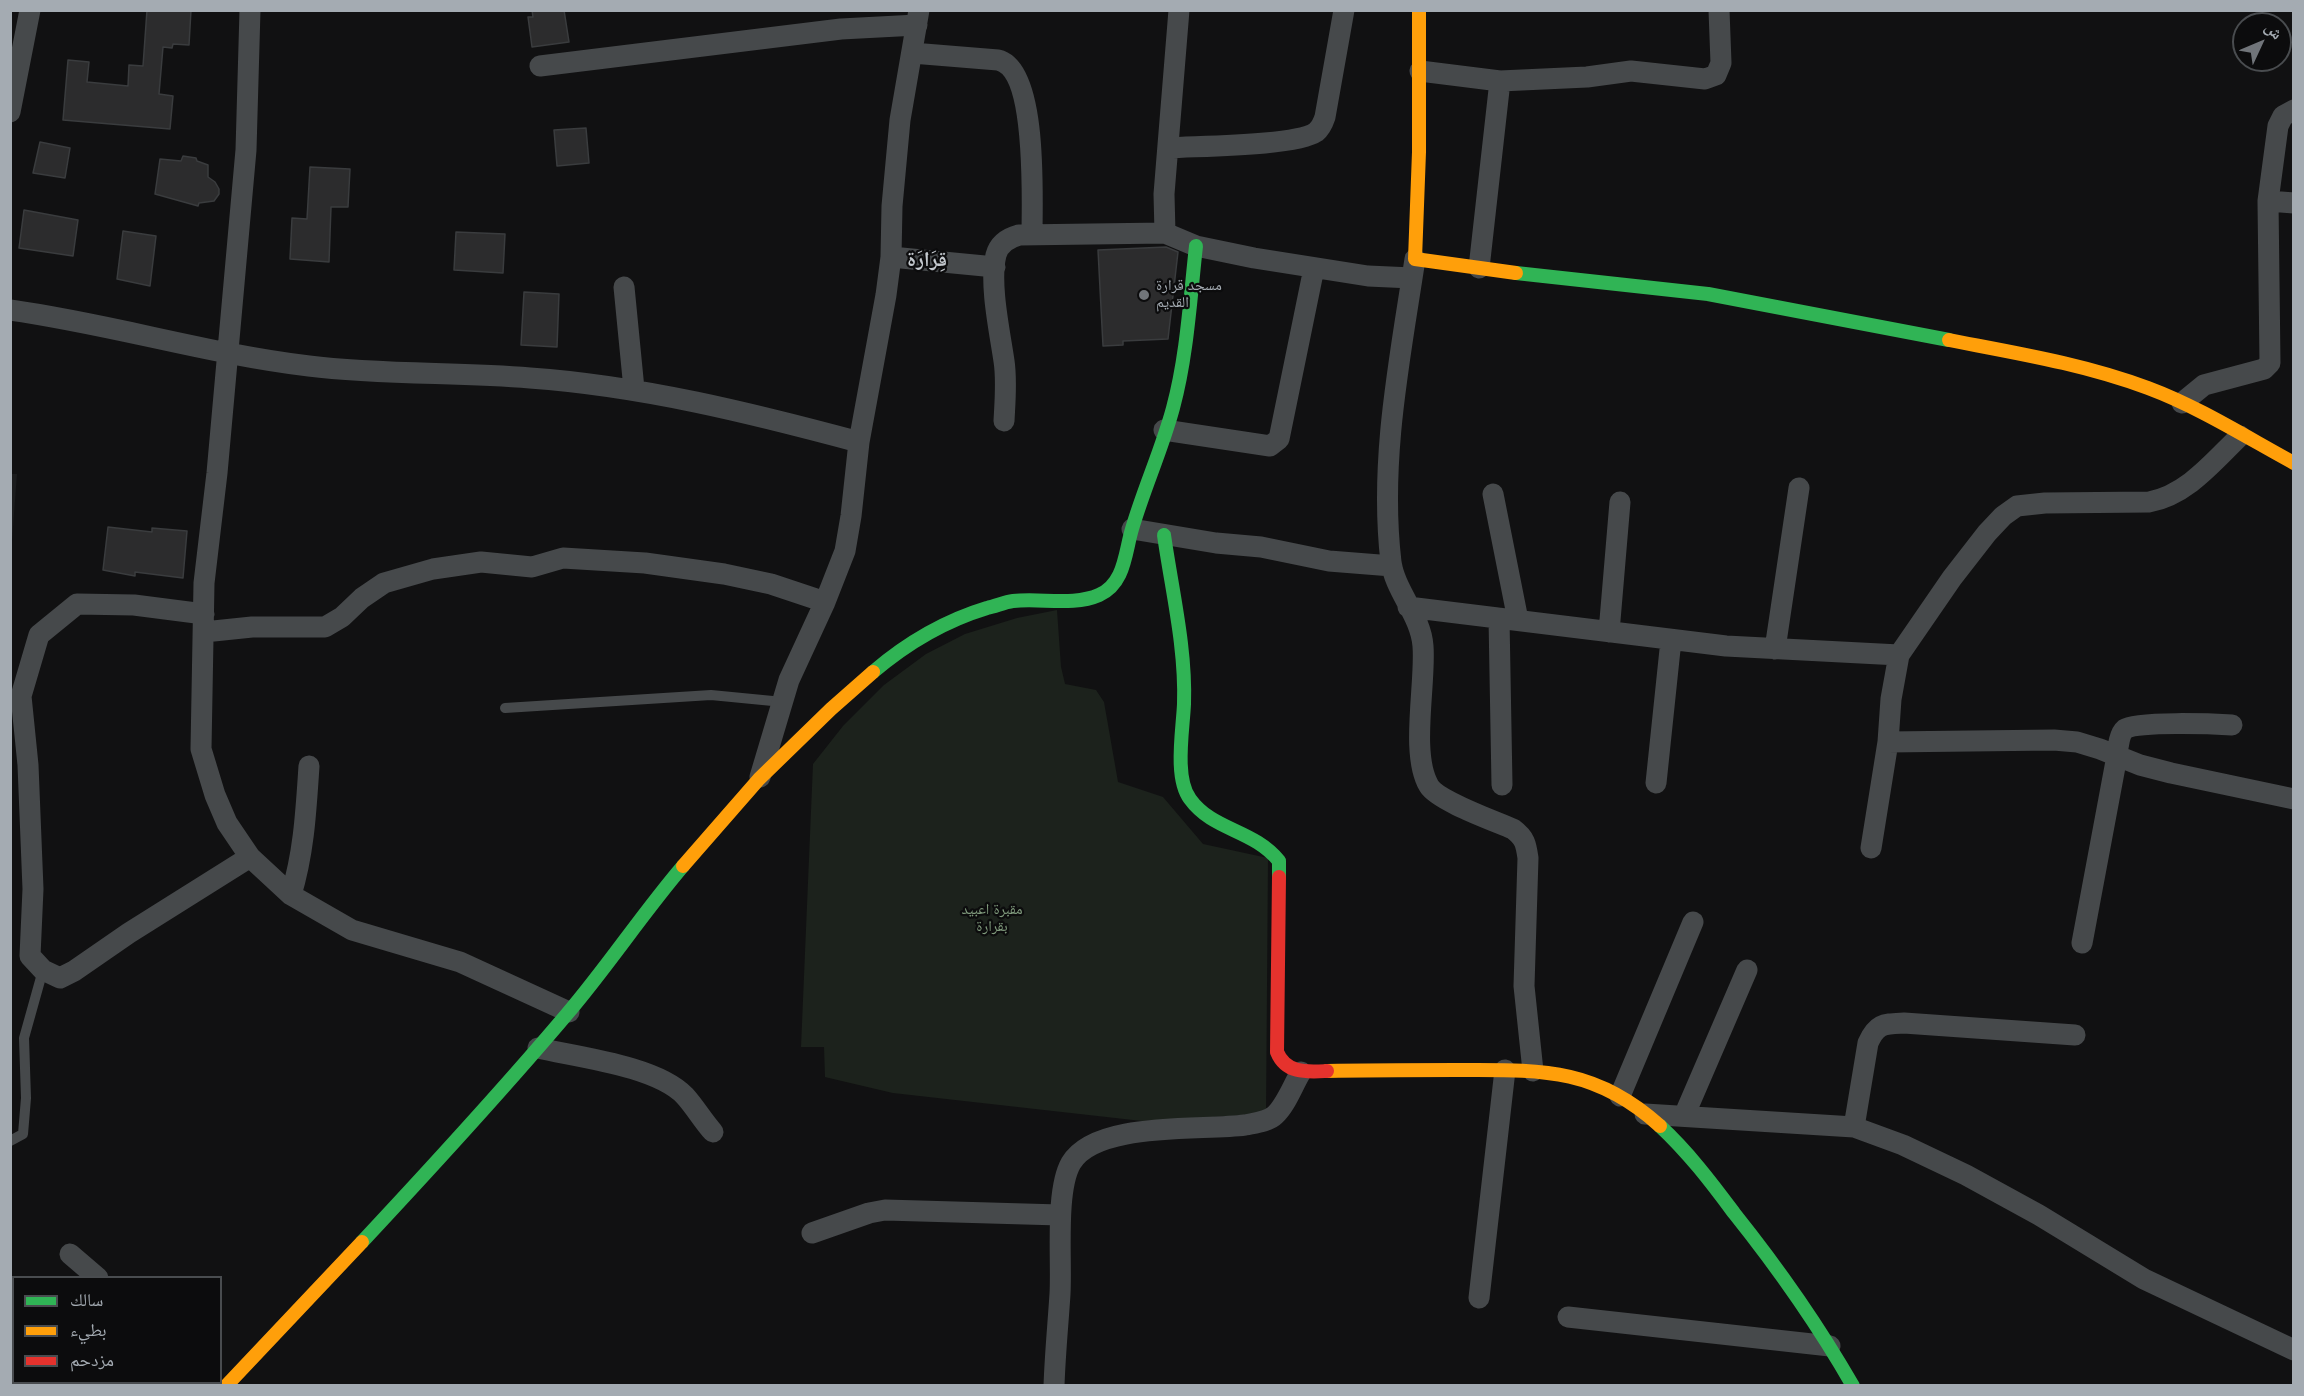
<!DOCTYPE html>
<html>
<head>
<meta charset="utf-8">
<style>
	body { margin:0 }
	#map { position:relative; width:2304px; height:1396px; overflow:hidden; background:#111112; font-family:Poppins,"Noto Naskh Arabic",sans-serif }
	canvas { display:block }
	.frame { position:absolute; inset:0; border:12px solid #a4abb2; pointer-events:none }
	.legend { position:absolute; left:12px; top:1276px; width:210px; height:108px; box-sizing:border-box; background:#0c0c0d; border:2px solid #494c4f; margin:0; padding:8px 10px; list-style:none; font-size:18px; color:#a4abb2 }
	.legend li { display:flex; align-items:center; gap:12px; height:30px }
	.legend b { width:30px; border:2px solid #494c4f }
	.north { position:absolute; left:2232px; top:12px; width:60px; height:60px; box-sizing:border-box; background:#0c0c0d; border:2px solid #494c4f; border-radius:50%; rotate:46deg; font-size:16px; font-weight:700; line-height:24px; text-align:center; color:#a4abb2 }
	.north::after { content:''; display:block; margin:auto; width:21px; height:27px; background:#71757a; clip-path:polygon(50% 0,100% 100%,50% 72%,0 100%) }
</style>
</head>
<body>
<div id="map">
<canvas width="2304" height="1396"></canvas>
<div class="frame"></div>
<ul class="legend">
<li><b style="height:8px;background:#30b455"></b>سالك</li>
<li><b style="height:8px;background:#ff9f0a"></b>بطيء</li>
<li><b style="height:8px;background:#e5322d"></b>مزدحم</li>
</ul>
<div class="north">ش</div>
</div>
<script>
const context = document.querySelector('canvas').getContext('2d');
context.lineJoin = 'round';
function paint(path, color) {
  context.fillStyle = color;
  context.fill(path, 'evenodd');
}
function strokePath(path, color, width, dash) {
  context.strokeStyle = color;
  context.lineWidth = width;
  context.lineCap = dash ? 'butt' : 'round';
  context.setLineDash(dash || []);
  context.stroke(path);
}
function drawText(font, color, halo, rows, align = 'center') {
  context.font = font + ' Poppins,"Noto Naskh Arabic",sans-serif';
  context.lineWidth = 4.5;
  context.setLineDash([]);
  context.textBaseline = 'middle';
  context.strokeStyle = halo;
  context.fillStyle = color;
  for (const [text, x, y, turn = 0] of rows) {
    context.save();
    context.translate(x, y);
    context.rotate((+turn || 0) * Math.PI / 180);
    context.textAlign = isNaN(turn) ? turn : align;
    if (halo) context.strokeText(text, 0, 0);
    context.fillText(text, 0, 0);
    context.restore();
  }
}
const built = new Path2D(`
	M11,474H17L11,554L10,474Z`);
const green = new Path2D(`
	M1057,610L1061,667L1065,684L1096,690L1104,702L1118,782L1163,797L1203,844L1268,858L1266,1114L1142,1121L893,1093L825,1077L824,1047H801L813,764L843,726L884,685L926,654L965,634L1017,618Z`);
const building = new Path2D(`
	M147,10H191L189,45L173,44L172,48L163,47L159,94L173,96L170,129L63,120L68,60L89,62L87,82L128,86L129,65L143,66Z
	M532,10H564L569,42L532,47L528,17H533Z
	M586,128L589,163L557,166L554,130Z
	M40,142L70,148L65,178L33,173Z
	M183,156L196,158L197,161L208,165V177L215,182L219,189V194L214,201L199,203L198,206L155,194L160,159L181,161Z
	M310,167L350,169L348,207H331L329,262L290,259L292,218L307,219Z
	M24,210L78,220L73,256L19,248Z
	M123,231L156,236L150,286L117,279Z
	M456,232L505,234L503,273L454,270Z
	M1166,247L1178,252L1168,339L1123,341V345L1103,346L1098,250Z
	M524,292L559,294L557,347L521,345Z
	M108,527L152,532V528L187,531L183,578L135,572V576L103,570Z`);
const lane = new Path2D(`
	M505,708L711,695L783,702
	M10,1141L23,1134L26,1098L24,1038L43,970`);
const street = new Path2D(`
	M250,10L246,150L217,473L204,583L201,749L215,795L227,823L250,857L291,895L352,930L460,962L569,1012
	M912,53L998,60C1038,69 1032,201 1032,235
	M540,66L841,29L917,25
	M1420,71L1500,81L1587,77L1631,71L1705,79L1716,75L1721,63L1719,10
	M10,112L30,10
	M1169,148C1198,146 1296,146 1316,132C1321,128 1323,123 1325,117L1344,10
	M2268,201L2294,203
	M1165,233L1164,194L1179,10
	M891,257L995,267
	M1415,259C1400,358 1379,461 1391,562C1395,591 1421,616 1423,646C1426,684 1410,754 1429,786C1438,801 1495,821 1513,829C1525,838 1526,844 1528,858L1524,986L1533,1071
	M1479,268L1500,81
	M624,287L634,389
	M10,310C111,324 208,354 309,366C382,375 457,372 530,378C642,386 751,413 859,442
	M2182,403L2204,385L2264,369L2270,363L2268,201L2278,126L2283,116L2294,110
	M1004,421C1005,401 1007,380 1004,361C1000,333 989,283 996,255C999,244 1008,238 1019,235L1165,233L1196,246L1254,258L1368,276L1412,278
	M1164,430L1270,446L1279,439L1314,268
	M1493,494L1518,620
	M1132,529L1216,543L1261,547L1329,561L1392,566
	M1408,607L1726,646L1899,655
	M204,614L134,605L77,604L39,635L21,696L28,765L33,889L30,956L43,970L60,978L74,971L129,933L250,857
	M1499,618L1502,785
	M204,632L252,627H325L342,617L362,598L384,583L433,569L481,562L532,567L563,558L645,563L724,574L771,584L825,602
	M1609,632L1620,502
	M1775,649L1799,488
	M1888,742L2054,740L2077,742L2100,749L2140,765L2171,773L2294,799
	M760,777L789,680L825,602L845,551L851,516L859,442L886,295L891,257L892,206L900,120L919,10
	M1656,783L1671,640
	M1871,848L1888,742L1891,699L1899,655L1952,578L1987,533L2003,516L2017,506L2045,503L2149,502C2187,495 2213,462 2240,436
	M291,895C304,852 306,811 309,766
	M2082,943L2117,756C2118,748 2119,734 2125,729C2136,721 2215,724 2232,725
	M538,1048C577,1057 657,1066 685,1096C695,1107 703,1121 713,1132
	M1620,1096L1693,922
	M1645,1114L1854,1127L1903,1145L1966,1175L2039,1215L2144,1279L2294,1350
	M1684,1116L1747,970
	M1854,1127L1868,1043C1877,1023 1884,1024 1904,1023L2075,1035
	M812,1233L869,1213L885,1210L1060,1215
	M70,1254L98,1278
	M1479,1298L1505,1070
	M1568,1317L1830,1346
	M203,1382L205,1386
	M1054,1386C1055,1355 1058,1325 1060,1294C1062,1260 1055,1191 1071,1163C1096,1121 1201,1131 1245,1125C1254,1123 1268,1122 1275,1115C1286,1105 1293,1085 1301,1072`);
const fast = new Path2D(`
	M1516,273L1708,294L1949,340
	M1164,535C1172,591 1186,648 1184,704C1183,729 1174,778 1190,799C1213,831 1253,829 1279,861V877
	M873,672C907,643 944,621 987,608C996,606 1005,602 1013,601C1041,598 1074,606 1099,595C1125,584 1125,552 1132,529C1144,488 1162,449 1173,408C1187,356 1190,300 1196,246
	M1660,1126C1688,1152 1711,1182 1734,1213C1778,1268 1818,1325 1853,1386
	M362,1242C432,1167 501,1092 567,1014C608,966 642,914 683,866`);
const slow = new Path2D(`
	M1419,10V152L1415,259L1516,273
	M1949,340C2016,353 2084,364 2148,388C2199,407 2246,437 2294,463
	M683,866L759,779L831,709L873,672
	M1327,1071C1370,1070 1412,1070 1455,1070C1538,1070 1594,1066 1660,1126
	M226,1386L362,1242`);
const jam = new Path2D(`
	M1279,877L1277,1052C1286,1074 1307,1072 1327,1071`);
const markers = [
	[1144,295,6,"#71757a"]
];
const poiNames = [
	["مسجد قرارة",1156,286],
	["القديم",1156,303]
];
const parkNames = [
	["مقبرة اعبيد",992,910],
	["بقرارة",992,927]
];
const districtNames = [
	["قِرَارَة",927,261]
];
paint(built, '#1b1c1d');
paint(green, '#1c221c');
paint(building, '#2c2c2d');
strokePath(building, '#3a3c3e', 1.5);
strokePath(lane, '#46494b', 10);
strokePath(street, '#46494b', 21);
strokePath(fast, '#30b455', 14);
strokePath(slow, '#ff9f0a', 14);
strokePath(jam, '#e5322d', 14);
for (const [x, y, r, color] of markers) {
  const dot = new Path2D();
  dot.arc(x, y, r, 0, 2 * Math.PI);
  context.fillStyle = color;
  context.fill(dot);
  strokePath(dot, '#0c0c0d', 2);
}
drawText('15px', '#a4abb2', '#0c0c0d', poiNames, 'left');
drawText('15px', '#809b7d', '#0c0c0d', parkNames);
drawText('bold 21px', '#c4c9ce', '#0c0c0d', districtNames);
</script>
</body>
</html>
